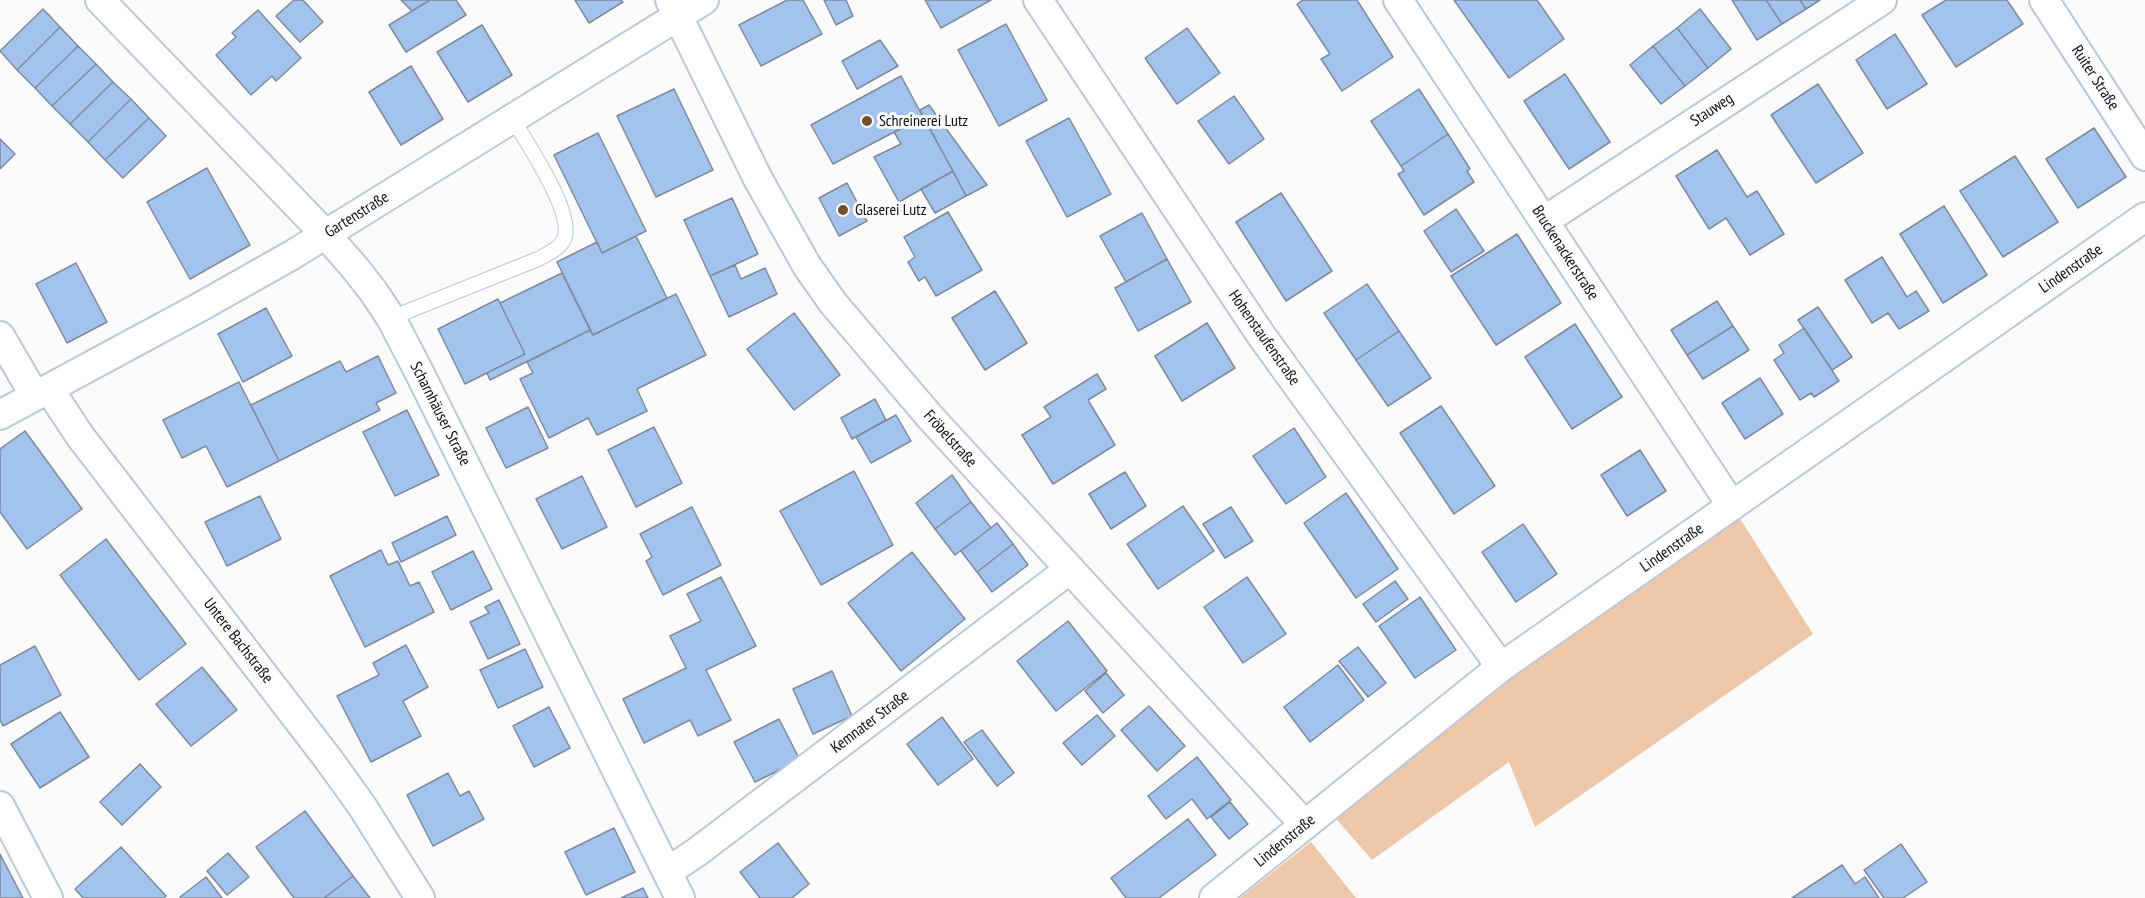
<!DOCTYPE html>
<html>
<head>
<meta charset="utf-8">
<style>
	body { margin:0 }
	canvas { display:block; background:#fbfbfb }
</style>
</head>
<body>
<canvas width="2145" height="898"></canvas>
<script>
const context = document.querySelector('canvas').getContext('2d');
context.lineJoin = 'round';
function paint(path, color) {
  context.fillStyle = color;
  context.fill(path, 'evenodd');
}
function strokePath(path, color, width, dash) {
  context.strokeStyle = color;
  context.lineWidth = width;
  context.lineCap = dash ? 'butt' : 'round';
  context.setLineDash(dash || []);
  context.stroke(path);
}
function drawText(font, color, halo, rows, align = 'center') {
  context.font = font + ' "PT Sans Narrow",sans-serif';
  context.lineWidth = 6;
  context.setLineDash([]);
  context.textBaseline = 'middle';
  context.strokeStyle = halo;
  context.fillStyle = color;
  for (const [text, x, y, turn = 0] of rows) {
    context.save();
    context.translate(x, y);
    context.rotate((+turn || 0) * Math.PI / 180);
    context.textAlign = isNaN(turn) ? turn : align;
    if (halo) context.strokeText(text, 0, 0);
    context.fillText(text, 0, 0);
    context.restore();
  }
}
const green = new Path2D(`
	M1732,506L1813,634L1535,827L1509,762L1372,860L1332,814Z
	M1311,842L1356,898H1240Z`);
const building = new Path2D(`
	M294,0H303L323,22L300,42L276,16Z
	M401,0H430L412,11Z
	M430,0H456L466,15L406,52L389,25Z
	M575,0H621L623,2L589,23Z
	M787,0H803L822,34L761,66L739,25Z
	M824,0H846L853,16L836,25Z
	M925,0H991L941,28Z
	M1303,0H1357L1393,57L1342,91L1321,59L1330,54L1297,4Z
	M1454,0H1537L1564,39L1509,78Z
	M1732,0H1766L1782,24L1757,40Z
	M1766,0H1800L1806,9L1782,24Z
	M1800,0H1820L1806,9Z
	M1946,0H2007L2023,24L1956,67L1922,15Z
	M43,9L60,27L17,70L0,51Z
	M1700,9L1731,49L1708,68L1677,28Z
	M258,10L301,58L276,81L272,76L251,95L216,55L236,37L232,33Z
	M1006,24L1047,100L999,126L958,50Z
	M482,25L512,75L468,102L437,52Z
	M60,27L78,46L35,88L17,70Z
	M1187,28L1220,73L1177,104L1145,58Z
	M1677,28L1708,68L1685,86L1653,46Z
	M1895,34L1927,84L1887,109L1856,60Z
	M880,40L898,66L857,89L842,61Z
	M78,46L96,64L52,106L35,88Z
	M1653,46L1685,86L1661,104L1630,65Z
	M96,64L113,82L70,124L52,106Z
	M411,66L443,119L401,145L369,92Z
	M1565,74L1610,142L1569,169L1524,101Z
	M901,76L923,117L833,164L811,125Z
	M113,82L131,99L88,142L70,124Z
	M1818,84L1863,153L1816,183L1771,115Z
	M674,89L713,170L656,197L617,116Z
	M1419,89L1448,134L1401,166L1371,121Z
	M1234,96L1264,139L1229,164L1198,121Z
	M131,99L149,118L105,160L88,142Z
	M929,105L987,185L966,196L920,110Z
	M923,117L953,171L899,202L874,157L901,144L894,132Z
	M149,118L166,136L123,178L105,160Z
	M1069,118L1111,194L1067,217L1026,141Z
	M2094,128L2126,177L2078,208L2046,159Z
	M598,133L646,231L602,253L554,155Z
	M1448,134L1470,169L1467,171L1474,182L1424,215L1398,174L1404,171L1401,166Z
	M0,139L15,154L0,169Z
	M1717,150L1747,197L1757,191L1784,234L1750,255L1726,218L1709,229L1676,176Z
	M2015,156L2058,222L2003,257L1960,191Z
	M207,168L250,245L190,279L147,202Z
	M953,171L966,196L935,213L921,189Z
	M847,183L867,221L839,236L819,198Z
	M1281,193L1332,271L1286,301L1236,222Z
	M732,198L758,254L710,276L684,220Z
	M1944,206L1987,275L1943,303L1900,234Z
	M1456,209L1484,251L1451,272L1424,231Z
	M948,212L982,270L936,296L925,277L919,281L908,262L915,257L904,237Z
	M1142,213L1167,259L1126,282L1100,236Z
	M1517,234L1561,303L1496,345L1451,276Z
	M636,236L667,298L593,335L557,262L597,242L602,253Z
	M1882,257L1907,297L1916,291L1929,311L1899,329L1888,313L1872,323L1845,280Z
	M1167,259L1191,302L1138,331L1115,288Z
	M76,263L107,322L67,343L36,284Z
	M735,265L741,279L765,268L777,294L729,317L710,276Z
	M562,273L590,330L490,380L487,373L525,354L500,303Z
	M1367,284L1399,331L1356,360L1324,313Z
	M995,291L1027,343L985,370L952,318Z
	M676,294L706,355L637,389L647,411L597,435L588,418L549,438L520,379L533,373L527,362L590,330L593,335Z
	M498,299L525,354L465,384L438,329Z
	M1717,301L1733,326L1687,355L1671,330Z
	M1818,307L1852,357L1832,370L1798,320Z
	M266,308L292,356L243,382L218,334Z
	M794,313L840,375L794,410L747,349Z
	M1207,323L1235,368L1182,401L1155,356Z
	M1575,324L1622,397L1572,429L1525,357Z
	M1733,326L1749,350L1703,379L1687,355Z
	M1804,328L1839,381L1814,397L1811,393L1800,400L1774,360L1784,353L1779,345Z
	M1399,331L1431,378L1388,406L1356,360Z
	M378,356L396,393L376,403L380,410L279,461L251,405L340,361L346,372Z
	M1097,374L1106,389L1088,400L1115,445L1053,484L1022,435L1051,417L1044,407Z
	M1760,378L1783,414L1745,439L1722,403Z
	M239,382L279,461L227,487L206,446L182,458L163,420Z
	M875,399L886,420L852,439L841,418Z
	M1441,406L1495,486L1454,514L1400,433Z
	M528,407L548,448L506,468L486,428Z
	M407,410L439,475L395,496L363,432Z
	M896,415L911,441L871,463L856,437Z
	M654,427L682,483L636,507L608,450Z
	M1294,428L1326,477L1286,504L1253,456Z
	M25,431L82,509L27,549L0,512V449Z
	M1640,450L1666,491L1627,516L1601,475Z
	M854,471L893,545L821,585L780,511Z
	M1125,472L1146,506L1111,529L1089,494Z
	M952,475L971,502L935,529L916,503Z
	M582,476L607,527L562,549L536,499Z
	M1346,493L1398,569L1356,598L1304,523Z
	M260,496L281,539L227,566L205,522Z
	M971,502L991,528L955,555L935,529Z
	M1183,506L1214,551L1158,589L1127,544Z
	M692,507L721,565L663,595L646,561L652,557L640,534Z
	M1231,507L1253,541L1225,558L1203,524Z
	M447,516L456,535L401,562L392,543Z
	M997,523L1013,544L977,572L961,551Z
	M1523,524L1557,574L1516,602L1482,552Z
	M106,539L186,644L139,680L60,575Z
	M1013,544L1028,565L992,592L977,572Z
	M381,550L388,565L398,561L410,586L419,582L434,612L365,647L330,576Z
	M473,551L492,589L451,610L432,572Z
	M912,552L965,619L901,671L848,603Z
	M721,577L756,646L706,670L731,720L698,736L690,720L644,743L623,699L686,668L670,636L701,621L687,594Z
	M1247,577L1286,634L1243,663L1204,607Z
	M1395,581L1408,599L1376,622L1363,604Z
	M1420,597L1456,650L1415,678L1379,626Z
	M499,600L520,644L488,659L470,622L489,613L485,607Z
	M1068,621L1107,671L1056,711L1017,661Z
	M406,645L428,687L403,701L421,736L371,762L337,696L379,675L373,663Z
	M35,646L61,695L3,726L0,720V665Z
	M1358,647L1386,683L1368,697L1339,661Z
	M525,649L543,687L498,708L480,670Z
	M1338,665L1364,700L1310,742L1284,707Z
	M202,667L237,710L191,746L156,704Z
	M832,671L852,716L813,734L793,689Z
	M1106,673L1124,695L1103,713L1085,691Z
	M1149,706L1185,746L1157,771L1121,730Z
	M549,707L570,748L534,767L513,726Z
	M60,712L89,757L40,788L11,744Z
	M1097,715L1115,736L1082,765L1063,743Z
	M942,717L973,759L938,785L907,744Z
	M779,719L800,760L755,782L734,742Z
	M982,730L1014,773L997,786L964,742Z
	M1197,757L1231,800L1207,819L1192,799L1166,819L1148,796Z
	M140,764L161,787L122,825L100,802Z
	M448,773L460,796L469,791L484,819L433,846L407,795Z
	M1230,802L1248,824L1229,839L1211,817Z
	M305,811L353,876L324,898H294L256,847Z
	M1188,819L1216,855L1159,898H1126L1111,878Z
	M614,828L635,872L586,895L565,852Z
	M778,843L809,884L792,898H760L740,872Z
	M1901,844L1927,882L1903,898H1884L1864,870Z
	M121,847L166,896L164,898H83L75,889Z
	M228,853L249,877L227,895L207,871Z
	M0,854L23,898H0Z
	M1842,865L1855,884L1865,877L1879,898H1792Z
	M353,876L370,898H324Z
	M206,877L222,898H181L180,897Z
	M643,888L648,898H621Z`);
const lane = new Path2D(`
	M391,318L538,259C548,254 563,247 565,236C572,209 527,144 513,119`);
const street = new Path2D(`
	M100,0L326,235L355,268L373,291L391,318L419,372L680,898
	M670,0L758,179L807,266L833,303L930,417L1305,825
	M1038,0L1261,335L1501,667
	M1398,0L1732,506
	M2044,0L2145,156
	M1544,221L1882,0
	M0,336L35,396
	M49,389L80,436L329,760L362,806L420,898
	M0,415L200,307L292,255L704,0
	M0,806L48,898
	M667,872L697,852L1070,569
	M1214,898L1501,667L2145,217`);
const markers = [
	[867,121,6,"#754f2c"],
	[843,210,6,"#754f2c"]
];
const streetNames = [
	["Ruiter Straße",2095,78,57],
	["Stauweg",1712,110,-33],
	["Gartenstraße",357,215,-32],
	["Bruckenackerstraße",1565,253,57],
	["Lindenstraße",2071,269,-35],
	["Hohenstaufenstraße",1264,338,55],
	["Scharnhäuser Straße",440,414,63],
	["Fröbelstraße",950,439,48],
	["Lindenstraße",1672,548,-35],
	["Untere Bachstraße",238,641,52],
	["Kemnater Straße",870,722,-37],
	["Lindenstraße",1285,841,-39]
];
const poiNames = [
	["Schreinerei Lutz",879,121],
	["Glaserei Lutz",855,210]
];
paint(green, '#edc7a7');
paint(building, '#a2c3ed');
strokePath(building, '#7f8b9b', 1.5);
strokePath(lane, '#bbc8d9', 16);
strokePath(street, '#bbc8d9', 32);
strokePath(lane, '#fff', 14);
strokePath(street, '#fff', 28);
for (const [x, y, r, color] of markers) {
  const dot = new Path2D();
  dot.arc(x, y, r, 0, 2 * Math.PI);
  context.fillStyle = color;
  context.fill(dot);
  strokePath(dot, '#fbfbfb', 2);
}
drawText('16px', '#0b1015', '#fbfbfb', streetNames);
drawText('16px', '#0b1015', '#fbfbfb', poiNames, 'left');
</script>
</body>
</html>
